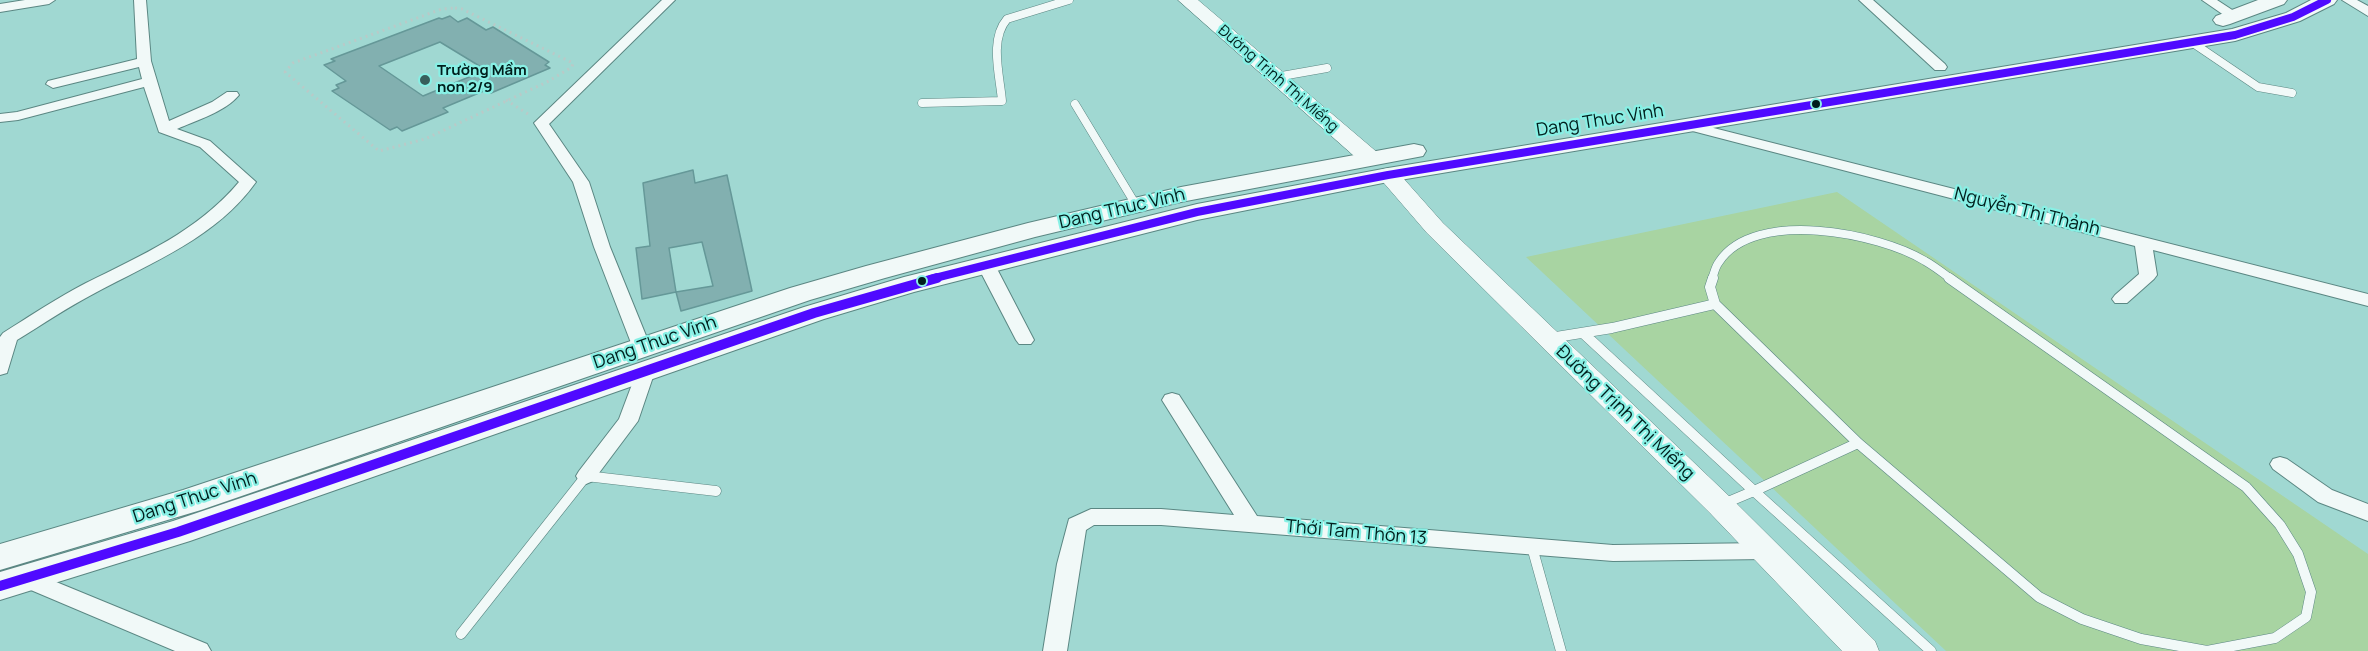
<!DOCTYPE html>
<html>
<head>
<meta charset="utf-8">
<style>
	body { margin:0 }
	canvas { display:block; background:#a0d8d2 }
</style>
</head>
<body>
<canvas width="2368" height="651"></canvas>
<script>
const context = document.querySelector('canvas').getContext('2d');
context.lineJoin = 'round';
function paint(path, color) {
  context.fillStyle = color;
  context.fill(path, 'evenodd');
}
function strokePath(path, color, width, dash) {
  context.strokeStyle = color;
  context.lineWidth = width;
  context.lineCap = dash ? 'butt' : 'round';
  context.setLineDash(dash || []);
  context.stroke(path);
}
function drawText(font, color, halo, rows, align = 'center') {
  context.font = font + ' Manrope,sans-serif';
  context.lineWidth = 4.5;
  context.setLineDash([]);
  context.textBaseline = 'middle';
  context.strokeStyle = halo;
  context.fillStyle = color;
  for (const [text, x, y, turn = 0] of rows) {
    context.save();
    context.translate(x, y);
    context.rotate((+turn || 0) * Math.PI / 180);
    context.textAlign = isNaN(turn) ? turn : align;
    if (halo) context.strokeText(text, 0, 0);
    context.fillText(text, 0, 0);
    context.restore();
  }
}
const green = new Path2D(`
	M1837,192L2368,554V651H1946L1526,257Z`);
const building = new Path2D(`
	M450,16L458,22L467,18L486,30L493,27L549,62L545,65L550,68L491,93L486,90L443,108L448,112L402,131L397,127L390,130L332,91L339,88L336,85L346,81L324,65L335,61L331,59L439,18L442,19ZM440,42L486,70L423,96L379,66Z
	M693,170L695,183L727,175L752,291L681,311L676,292L642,299L636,248L650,246L643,183ZM702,242L713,286L676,292L669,248Z`);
const path = new Path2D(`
	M455,8L462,9L573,63L572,67L547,82L425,139L379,151L285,72L293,63L442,9Z
	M506,100L528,114`);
const laneFar1 = new Path2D(`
	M2193,43L2258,87L2292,93
	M1276,77L1327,68
	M922,103L1002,101C1000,76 989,40 1007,19L1069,0
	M1075,104L1136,205
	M1712,279C1714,274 1715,267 1719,262C1754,208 1879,233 1925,261C1934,266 1943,273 1951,279`);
const lane = new Path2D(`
	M1713,278L1710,287L1715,304L1858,443
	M1583,333L1754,491L1723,504
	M1550,338L1612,328L1715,304
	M1858,443L2039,597L2082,619L2141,639L2207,651L2275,638L2306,617L2311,592L2298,554L2280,525L2246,487L1949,278
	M1858,443L1754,491L1931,651
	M1532,547L1561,651
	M461,634L586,476L716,491`);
const street = new Path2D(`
	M25,0H55L49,4L0,12V4Z
	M134,0H146L151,61L169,121L212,102L227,92H237L239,95C225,112 197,120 177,129L210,141L256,182C217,237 153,262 95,293C68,307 43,324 17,340L7,373L0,375V337L3,333C30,316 57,298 86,283C142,255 198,231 239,182L200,147L159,132L144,87L18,120L0,122V114L17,112L142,79L139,67L53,88L46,84L48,81L137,59Z
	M662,0H675L549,124L589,182L610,247L651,348L648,352H636L633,348L594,247L573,182L534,123Z
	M1859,0H1873L1945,64L1947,67L1945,70H1935Z
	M2202,0H2217L2243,17L2236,21L2231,20Z
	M2342,0H2357L2368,6V16Z
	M1686,121L2368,294V306L2153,250L2157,275L2154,279L2127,303H2115L2112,299L2115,295L2139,274L2135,246L1681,128L1679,125Z
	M986,260L992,261L995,265L1034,340L1031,344H1019L1016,340L977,265L980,261Z
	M646,365L653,366L655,371L638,421L593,481L586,484L579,481L576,476L579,471L619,419L637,371L639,366Z
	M1172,393L1179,395L1257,516L1613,545L1766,543L1774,545L1777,551L1774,557L1766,559L1613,561L1161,525H1094L1086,530L1067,651H1043L1057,564L1069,519L1091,509H1161L1234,515L1162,400L1165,395Z
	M2280,457L2287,459L2332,490L2368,504V521L2318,502L2273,469L2270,464L2273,459Z
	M27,570L207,644L211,651H175L19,585L16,579L19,573Z`);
const secondary = new Path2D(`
	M1178,0H1198L1378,153L1381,158L1378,163L1370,165L1362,163Z
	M1388,168L1396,170L1443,223L1730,497L1875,641L1879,651H1842L1710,513L1427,233L1377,175L1380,170Z`);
const primary = new Path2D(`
	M2258,0H2287L2284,4L2230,24L2223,26L2216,24L2213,20L2216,16Z
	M2311,0H2337L2334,4L2300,21L2235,41L1388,182L1197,220L914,292L824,319L190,541L0,600V572L173,521L804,307L904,277L1197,204L1388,168L2232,29L2286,13Z
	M1414,144L1423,146L1426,151L1423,156L1181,202L1035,237L885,278L810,300L201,510L0,570V544L183,490L790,288L866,266L1028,223L1181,187Z`);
const bus1Far1 = new Path2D(`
	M931,279L1197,212L1388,175L2235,35L2293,17L2327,0`);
const bus1 = new Path2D(`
	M0,586L178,532L814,313L937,278`);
const markers = [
	[425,80,6,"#385f5c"],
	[1816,104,5,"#001e1c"],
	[922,281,5,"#001e1c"]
];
const farPoinames = [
	["Trường Mầm",437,71],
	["non 2/9",437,88]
];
const farStreetnames = [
	["Đường Trịnh Thị Miếng",1278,79,41]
];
const streetNames = [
	["Dang Thuc Vinh",1600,121,-9],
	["Dang Thuc Vinh",1122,209,-13],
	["Nguyễn Thị Thảnh",2027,212,14],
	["Dang Thuc Vinh",655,343,-19],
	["Đường Trịnh Thị Miếng",1625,413,44],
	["Dang Thuc Vinh",195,498,-18],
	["Thới Tam Thôn 13",1356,533,5]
];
paint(green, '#a8d4a2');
paint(building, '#82b0b0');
strokePath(building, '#659898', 1.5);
strokePath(laneFar1, '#5b8783', 9);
strokePath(lane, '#5b8783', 11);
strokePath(street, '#5b8783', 2);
strokePath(secondary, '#5b8783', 1);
strokePath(primary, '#5b8783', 2);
strokePath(path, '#b9cac8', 3, [2, 4]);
strokePath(laneFar1, '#f1f9f8', 8);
strokePath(lane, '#f1f9f8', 10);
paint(street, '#f1f9f8');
paint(secondary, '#f1f9f8');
paint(primary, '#f1f9f8');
strokePath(bus1Far1, '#4f0aff', 8);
strokePath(bus1, '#4f0aff', 10);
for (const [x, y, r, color] of markers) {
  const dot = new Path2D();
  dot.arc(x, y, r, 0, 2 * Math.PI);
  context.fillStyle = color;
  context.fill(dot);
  strokePath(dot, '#88f0e5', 2);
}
drawText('bold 15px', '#001e1c', '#88f0e5', farPoinames, 'left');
drawText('15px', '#001e1c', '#88f0e5', farStreetnames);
drawText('18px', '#001e1c', '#88f0e5', streetNames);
</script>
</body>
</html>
